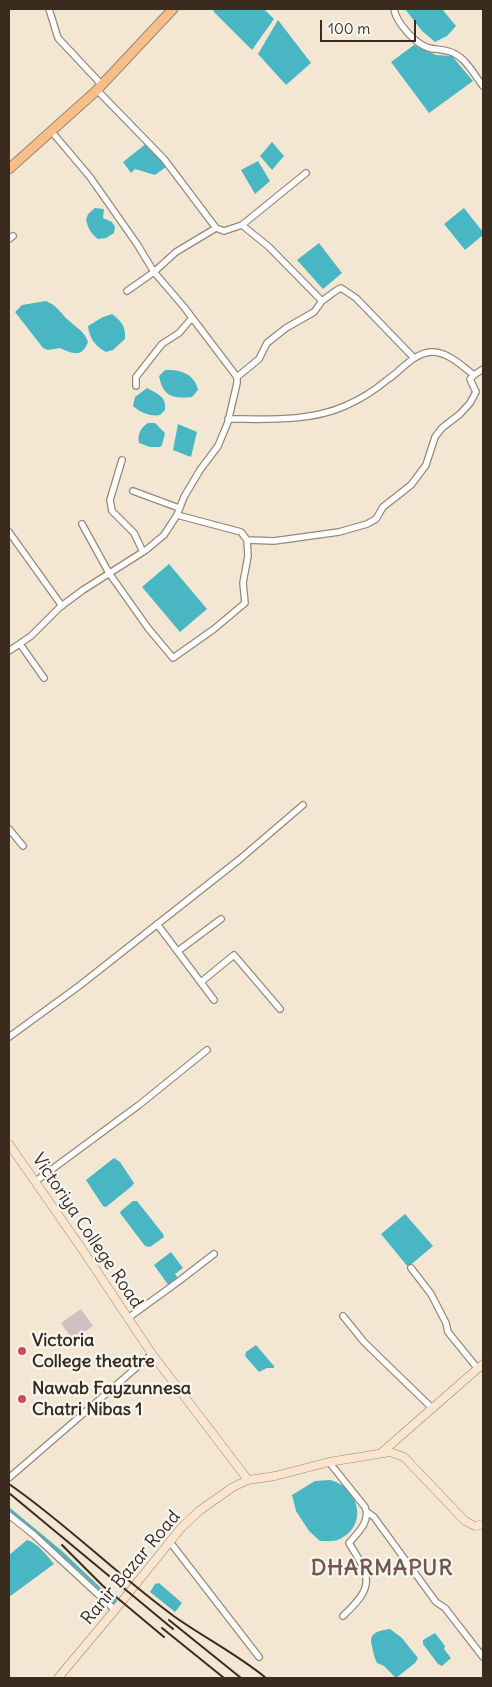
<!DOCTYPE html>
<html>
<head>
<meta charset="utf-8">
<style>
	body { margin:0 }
	#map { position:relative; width:492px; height:1687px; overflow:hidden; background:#f3e7d3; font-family:Delius,sans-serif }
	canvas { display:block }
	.frame { position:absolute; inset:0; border:10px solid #3b2a1e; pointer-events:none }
	.scale { position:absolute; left:320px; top:20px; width:96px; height:22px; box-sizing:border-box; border:2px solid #3b2a1e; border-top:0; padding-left:6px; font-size:15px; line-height:18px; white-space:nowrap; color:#3b2a1e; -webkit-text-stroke:4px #f6f6f2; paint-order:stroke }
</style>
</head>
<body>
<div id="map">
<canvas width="492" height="1687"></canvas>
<div class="frame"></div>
<div class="scale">100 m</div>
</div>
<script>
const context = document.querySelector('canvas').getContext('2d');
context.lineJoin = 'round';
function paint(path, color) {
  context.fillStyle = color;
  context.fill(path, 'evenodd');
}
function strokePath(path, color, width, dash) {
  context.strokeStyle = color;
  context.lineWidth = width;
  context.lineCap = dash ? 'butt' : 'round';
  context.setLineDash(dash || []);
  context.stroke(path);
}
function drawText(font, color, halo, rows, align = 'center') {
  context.font = font + ' Delius,sans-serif';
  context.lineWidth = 4.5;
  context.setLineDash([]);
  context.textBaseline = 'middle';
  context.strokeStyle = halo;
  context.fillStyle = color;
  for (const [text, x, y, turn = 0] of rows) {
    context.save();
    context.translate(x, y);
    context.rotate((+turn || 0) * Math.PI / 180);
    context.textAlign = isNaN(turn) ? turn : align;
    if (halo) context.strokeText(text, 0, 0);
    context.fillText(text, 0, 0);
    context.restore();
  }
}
const industrial = new Path2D(`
	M81,1309L93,1326L73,1340L61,1323Z`);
const water = new Path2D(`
	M215,9H264L274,19L252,50L213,11Z
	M405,9H442L456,26L447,36L435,42L422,31Z
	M278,20L311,63L286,85L258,54Z
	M414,45L436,55L452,56L473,81L429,113L391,62Z
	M272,142L284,156L272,170L260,156Z
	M147,143L166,167L155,175L135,169L131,173L123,162Z
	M258,161L270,181L255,194L241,170Z
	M95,208L104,209L103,218L112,222L115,227L114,233L106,238L98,239C91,234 88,228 86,220L88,214Z
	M464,208L483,232V235L465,250L444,224Z
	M319,243L342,273L323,289L297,260Z
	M46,301C56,305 60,312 67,319C75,327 85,331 88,342C82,359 71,353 60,348L48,350L43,348L15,312L22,305Z
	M112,314C121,321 126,326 125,339L113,350L106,352C96,347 89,338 88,326L103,317Z
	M165,370C180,369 195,374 198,390L192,397C172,399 163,396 159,376Z
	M147,388C158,394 167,397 165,410L160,415C151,417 139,412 133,406L135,397Z
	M148,423H155L165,433L162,445L160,447H150L139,443C137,435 141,427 148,423Z
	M178,424L197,432L191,457L173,450Z
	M169,564L207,609L180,632L142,587Z
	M114,1158L120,1162L134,1183L132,1186L106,1207L103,1206L86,1180Z
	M133,1201H137L163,1234L164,1237L150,1247L145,1246L120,1213L121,1211Z
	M405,1214L433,1246L408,1267L381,1234Z
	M171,1252L183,1268L175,1274L178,1278L169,1286L154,1265Z
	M256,1345L274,1366V1368H267L259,1372L245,1356L246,1352Z
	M330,1480C359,1487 369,1525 340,1539C334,1542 326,1541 320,1541L309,1531L296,1511L292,1495L315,1481Z
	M9,1507L62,1551L104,1591L117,1599L115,1604L58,1552L9,1512Z
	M27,1540C38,1543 47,1556 54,1564L9,1597V1555Z
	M159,1583L182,1603L176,1611L175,1612L150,1592L155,1584Z
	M390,1629L402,1638L418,1658L415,1663L396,1678L384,1666L377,1663C374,1657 373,1652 372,1646C368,1632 379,1631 390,1629Z
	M435,1633L445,1646L444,1649L451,1658L442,1666L438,1664L423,1644V1640Z`);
const street = new Path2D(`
	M49,9L58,38L102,85
	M394,9C396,22 415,44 429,48C437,50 447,49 455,54C467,60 475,76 483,86
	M97,90L164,159L216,228
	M242,225L306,173
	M9,239L13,236
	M127,291L154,272L176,252L216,228L224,231L242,225L269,247L322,301
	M237,377L259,359L267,343L286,328L314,312L322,301L337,290L341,288L356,298L414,358
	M136,386V377L162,344L179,333L192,318
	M228,419C267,419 309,422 345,406C359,400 375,390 387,380C402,370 412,354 431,352C447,351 462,366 474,375L483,369
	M122,460L110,500L112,511L134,533L143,552
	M133,491L179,508
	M177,515L241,532L247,540L274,541L339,532L367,524L376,519L383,507L411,485L426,465L435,437L442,428L460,414L470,403L476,392L470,379L474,375
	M82,524L109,573L148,628L173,658L214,629L245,603L243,583L248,556L247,540
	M9,532L62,606
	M20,644L44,678
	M9,651L31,636L60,607L83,590L146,550L164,535L177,515L184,497L200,470L218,446L228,422L237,383V377L184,307L154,272L137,244L90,177L52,132
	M9,829L23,846
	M157,924L214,1000
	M178,951L221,919
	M201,982L234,955L280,1009
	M9,1037L79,986L240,859L303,805
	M36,1181L139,1105L207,1050
	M411,1268L431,1294L446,1323L448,1332L478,1369
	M343,1316L364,1342L432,1408
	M128,1318L179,1281L214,1254
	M329,1462L365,1507C371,1522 357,1533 349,1543C371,1578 375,1586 343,1616
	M10,1477L152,1354
	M367,1512L374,1517L436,1602L445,1608L483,1657
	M9,1515L34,1535L115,1610
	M170,1542L259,1657`);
const secondary = new Path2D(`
	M9,1144L84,1252L152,1354L248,1480
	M381,1453L483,1364
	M58,1678L115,1610L181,1528L199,1511L233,1487L248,1480L275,1476L329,1462L390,1452L404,1457L465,1521L475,1526L483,1524`);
const primary = new Path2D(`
	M9,169L96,91L173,9`);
const rail = new Path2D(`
	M9,1484C67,1524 117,1575 175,1617C205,1638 238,1655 266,1678
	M9,1493L173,1629
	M62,1545L103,1586L164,1637
	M169,1620L241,1678
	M162,1628L224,1678`);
const markers = [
	[22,1351,5,"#d1495b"],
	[22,1399,5,"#d1495b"]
];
const streetNames = [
	["Victoriya College Road",87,1231,56],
	["Ranir Bazar Road",131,1568,-50]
];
const poiNames = [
	["Victoria",32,1341],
	["College theatre",32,1362],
	["Nawab Fayzunnesa",32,1389],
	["Chatri Nibas 1",32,1410]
];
const districtNames = [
	["DHARMAPUR",382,1569]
];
paint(industrial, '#d2bfc0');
paint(water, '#49b6c4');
strokePath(street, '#978878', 8);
strokePath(secondary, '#978878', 9);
strokePath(primary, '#978878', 11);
strokePath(street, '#fff', 5.5);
strokePath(secondary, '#fce5cf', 8);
strokePath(primary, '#f7be88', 9);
strokePath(rail, '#3b2a1e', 2);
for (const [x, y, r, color] of markers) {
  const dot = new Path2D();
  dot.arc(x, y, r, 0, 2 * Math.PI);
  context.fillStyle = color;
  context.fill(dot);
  strokePath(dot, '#f6f6f2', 2);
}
drawText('18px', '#3b2a1e', '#f6f6f2', streetNames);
drawText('bold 18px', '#3b2a1e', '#f6f6f2', poiNames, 'left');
context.letterSpacing = '1px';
drawText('bold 22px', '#75554a', '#f6f6f2', districtNames);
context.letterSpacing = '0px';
</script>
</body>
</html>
